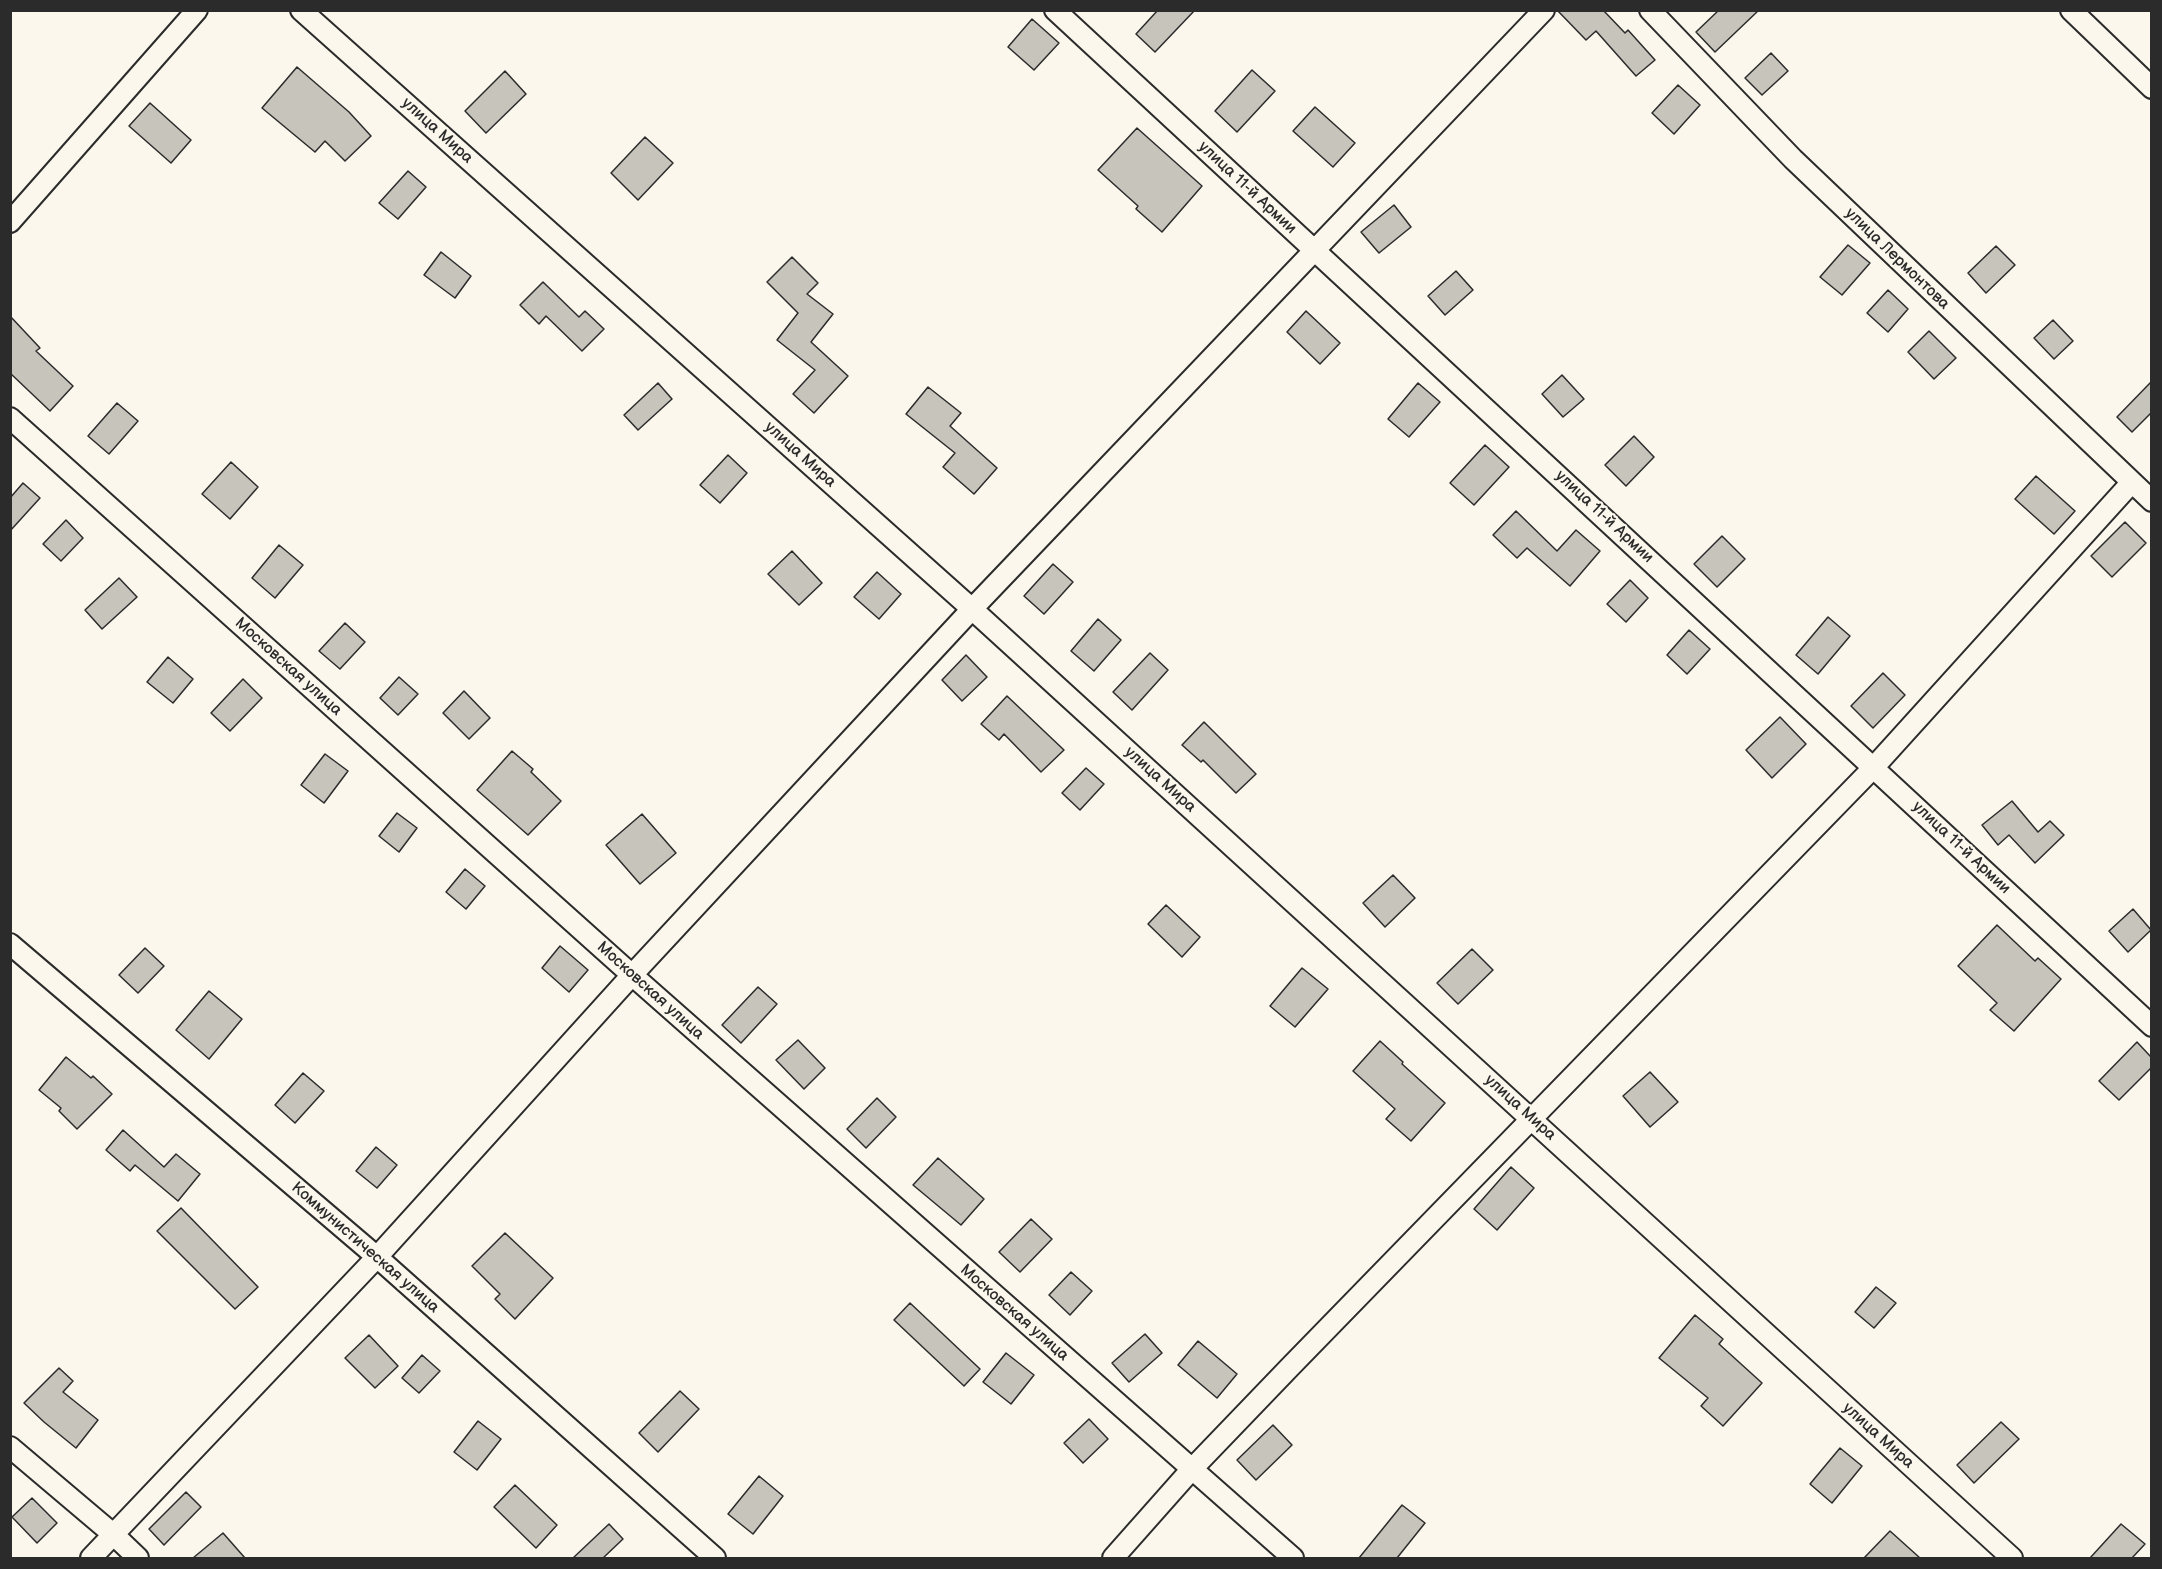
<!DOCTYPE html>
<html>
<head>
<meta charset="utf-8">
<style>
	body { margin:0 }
	#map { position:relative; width:2162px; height:1569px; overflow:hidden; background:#fbf7ec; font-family:"Balsamiq Sans",sans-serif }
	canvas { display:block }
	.frame { position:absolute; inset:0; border:12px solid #2b2b2b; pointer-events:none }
</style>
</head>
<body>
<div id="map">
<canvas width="2162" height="1569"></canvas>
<div class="frame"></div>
</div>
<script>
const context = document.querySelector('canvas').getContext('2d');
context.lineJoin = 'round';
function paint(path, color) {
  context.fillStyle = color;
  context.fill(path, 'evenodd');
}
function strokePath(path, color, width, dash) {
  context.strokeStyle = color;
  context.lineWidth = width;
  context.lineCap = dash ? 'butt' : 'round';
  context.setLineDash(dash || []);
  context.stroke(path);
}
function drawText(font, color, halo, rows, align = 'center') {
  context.font = font + ' "Balsamiq Sans",sans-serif';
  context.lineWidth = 4.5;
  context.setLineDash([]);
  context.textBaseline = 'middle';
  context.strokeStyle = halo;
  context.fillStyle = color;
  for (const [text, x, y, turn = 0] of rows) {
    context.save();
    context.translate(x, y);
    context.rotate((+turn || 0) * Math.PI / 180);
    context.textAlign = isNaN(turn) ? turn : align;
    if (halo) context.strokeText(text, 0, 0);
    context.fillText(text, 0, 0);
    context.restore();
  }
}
const building = new Path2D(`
	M1158,10H1195L1155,52L1136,34Z
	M1557,10H1603L1625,33L1628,30L1655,60L1636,76L1596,31L1586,40Z
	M1719,10H1759L1715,52L1696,32Z
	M1032,19L1059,43L1034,70L1008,47Z
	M1771,53L1788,71L1762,95L1745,78Z
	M297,67L349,112L371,136L345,161L325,141L315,152L262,108Z
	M1252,70L1275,91L1237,132L1215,111Z
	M505,71L526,94L486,133L465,111Z
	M1678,85L1700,105L1674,134L1652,113Z
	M150,103L191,140L171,163L129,126Z
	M1315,107L1355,143L1333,167L1293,131Z
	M1137,128L1202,186L1162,232L1136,209L1138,206L1098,170Z
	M645,137L673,163L638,200L611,173Z
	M408,171L426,187L398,219L379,203Z
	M1394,205L1411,227L1379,253L1361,232Z
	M1848,245L1870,263L1842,295L1820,277Z
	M1996,246L2015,265L1986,293L1968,273Z
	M441,252L471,276L455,298L424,275Z
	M792,257L818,283L807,294L833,314L811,342L848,376L814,413L793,394L815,370L777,340L798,313L767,282Z
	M1456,271L1473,290L1445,315L1428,296Z
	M543,282L579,317L585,311L604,329L582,351L546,316L539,324L520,305Z
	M1888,290L1908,309L1888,332L1867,313Z
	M1306,311L1340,343L1320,364L1287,332Z
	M10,316L40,348L36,351L73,386L50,411L10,373Z
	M2053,320L2073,341L2054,359L2034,338Z
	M1929,331L1956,358L1934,379L1908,352Z
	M1562,375L1584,399L1563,417L1542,394Z
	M2151,382V413L2132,432L2117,417Z
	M658,383L672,399L638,430L624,415Z
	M1418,383L1440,402L1409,437L1388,419Z
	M928,387L961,413L950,426L997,468L974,494L943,467L955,453L906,414Z
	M117,403L138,421L109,454L88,436Z
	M1634,436L1654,457L1626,486L1605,465Z
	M1485,445L1509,467L1474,505L1450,483Z
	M728,455L747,473L720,503L700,485Z
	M231,462L258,487L230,519L202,494Z
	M2036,476L2075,511L2054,534L2015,499Z
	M23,483L40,498L10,531V498Z
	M1516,511L1557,551L1576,530L1600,551L1570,586L1527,548L1517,558L1493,535Z
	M66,520L83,538L61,561L43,544Z
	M2125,522L2146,543L2112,577L2091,556Z
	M1722,536L1745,559L1717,587L1694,564Z
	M279,545L303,565L275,598L252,578Z
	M792,551L822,583L799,605L768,574Z
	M1053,564L1073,582L1044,614L1024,596Z
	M877,572L901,594L879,619L854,597Z
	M119,578L137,597L102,629L85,610Z
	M1630,580L1648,598L1626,622L1607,604Z
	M1828,617L1850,636L1818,674L1796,655Z
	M1098,619L1121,640L1094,671L1071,651Z
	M345,623L365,642L340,669L319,651Z
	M1689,630L1710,649L1687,674L1667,655Z
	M1150,653L1168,670L1132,710L1113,692Z
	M966,655L987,677L962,701L942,680Z
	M168,657L193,679L173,703L147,682Z
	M1883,673L1905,695L1873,728L1851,706Z
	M399,677L418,694L398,715L380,698Z
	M243,679L262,698L230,731L211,713Z
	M464,691L490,718L469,739L443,713Z
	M1007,696L1064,750L1041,772L1004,734L999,740L981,724Z
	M1780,717L1806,744L1772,778L1746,750Z
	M1204,722L1256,774L1236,793L1203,760L1201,762L1182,745Z
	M512,751L533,769L531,772L561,801L528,835L477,790Z
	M325,754L348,771L324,803L301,785Z
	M1086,768L1104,784L1080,810L1062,793Z
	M2012,801L2038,832L2050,821L2064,835L2035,863L2009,835L1998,845L1982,825Z
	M397,813L417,828L399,852L379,836Z
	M642,814L676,853L640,884L606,845Z
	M465,869L485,886L466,909L446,892Z
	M1393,875L1415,898L1385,927L1363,903Z
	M1166,905L1200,937L1182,957L1148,924Z
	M2133,909L2151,930L2128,952L2109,931Z
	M1997,925L2035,961L2038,958L2061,979L2014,1031L1990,1010L1997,1003L1958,966Z
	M560,946L588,970L569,992L542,968Z
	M145,948L164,966L138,993L119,975Z
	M1472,949L1493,970L1458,1004L1437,983Z
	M1302,968L1328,989L1295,1027L1270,1006Z
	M758,987L777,1004L741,1043L722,1025Z
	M209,991L242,1019L209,1059L176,1030Z
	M798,1040L825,1068L804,1089L776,1060Z
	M1380,1041L1403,1062L1402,1064L1445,1103L1411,1141L1386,1119L1395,1109L1353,1071Z
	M2137,1042L2151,1057V1068L2119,1100L2099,1081Z
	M66,1057L91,1078L93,1076L112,1094L77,1129L59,1111L61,1108L39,1090Z
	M1650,1072L1678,1102L1650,1127L1623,1096Z
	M303,1073L324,1091L295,1123L275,1105Z
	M877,1098L896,1117L866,1148L847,1129Z
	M123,1130L164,1167L176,1154L200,1174L178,1201L135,1165L130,1171L106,1150Z
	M376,1147L397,1165L377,1188L356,1171Z
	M938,1158L984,1199L961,1225L913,1185Z
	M1511,1167L1534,1188L1497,1230L1474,1209Z
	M181,1208L258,1287L235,1309L157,1231Z
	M1031,1219L1052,1239L1020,1272L999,1252Z
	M505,1233L553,1278L515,1319L495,1299L500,1294L472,1266Z
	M1071,1272L1092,1291L1070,1315L1049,1295Z
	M1876,1287L1896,1303L1874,1328L1855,1312Z
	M910,1303L980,1369L964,1386L894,1320Z
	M1695,1315L1723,1339L1719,1344L1762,1383L1723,1426L1701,1406L1708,1398L1659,1358Z
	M1145,1334L1162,1353L1129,1382L1112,1363Z
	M369,1335L398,1366L375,1388L345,1358Z
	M1198,1341L1237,1374L1217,1398L1178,1365Z
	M1006,1353L1034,1375L1011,1404L983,1382Z
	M422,1355L440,1371L419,1393L402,1378Z
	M59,1368L73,1381L63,1392L98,1420L76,1448L44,1422L24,1403Z
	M680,1391L699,1409L658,1452L639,1433Z
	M1089,1419L1108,1439L1083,1463L1064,1443Z
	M478,1421L501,1439L477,1470L454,1452Z
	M2001,1422L2019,1439L1974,1483L1957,1465Z
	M1273,1425L1292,1445L1256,1480L1237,1460Z
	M1840,1448L1862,1466L1832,1503L1810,1484Z
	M759,1476L783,1496L753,1534L728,1514Z
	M515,1485L557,1525L536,1548L494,1507Z
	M186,1492L201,1507L164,1545L149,1529Z
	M32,1498L57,1523L37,1543L12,1517Z
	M1402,1505L1425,1523L1397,1558H1359Z
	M609,1524L623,1539L603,1558H573Z
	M2121,1524L2145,1544L2132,1558H2090Z
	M1890,1531L1920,1558H1864Z
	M223,1533L245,1558H193Z`);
const minor = new Path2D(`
	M301,10L972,609L2012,1558
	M1055,10L2152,1026
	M1650,10L1793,159L2152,501
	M2071,10L2152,88
	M10,222L197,10
	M10,418L632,975L1293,1558
	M10,944L377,1257L715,1558
	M10,1447L114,1535L138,1558
	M91,1558L377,1257L632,975L972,609L1544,10
	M1113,1558L1191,1470L1289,1368L1874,767L2132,482`);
const streetNames = [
	["улица Мира",437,131,42],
	["улица 11-й Армии",1247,188,43],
	["улица Лермонтова",1897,259,44],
	["улица Мира",800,455,42],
	["улица 11-й Армии",1604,517,43],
	["Московская улица",288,667,42],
	["улица Мира",1160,780,42],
	["улица 11-й Армии",1961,848,43],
	["Московская улица",650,991,42],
	["улица Мира",1520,1108,42],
	["Коммунистическая улица",365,1248,41],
	["Московская улица",1014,1313,41],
	["улица Мира",1878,1436,42]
];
paint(building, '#c7c4bc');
strokePath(building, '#2b2b2b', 1.5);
strokePath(minor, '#2b2b2b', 24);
strokePath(minor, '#fbf7ec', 20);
drawText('16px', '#2b2b2b', '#fbf7ec', streetNames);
</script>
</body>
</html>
